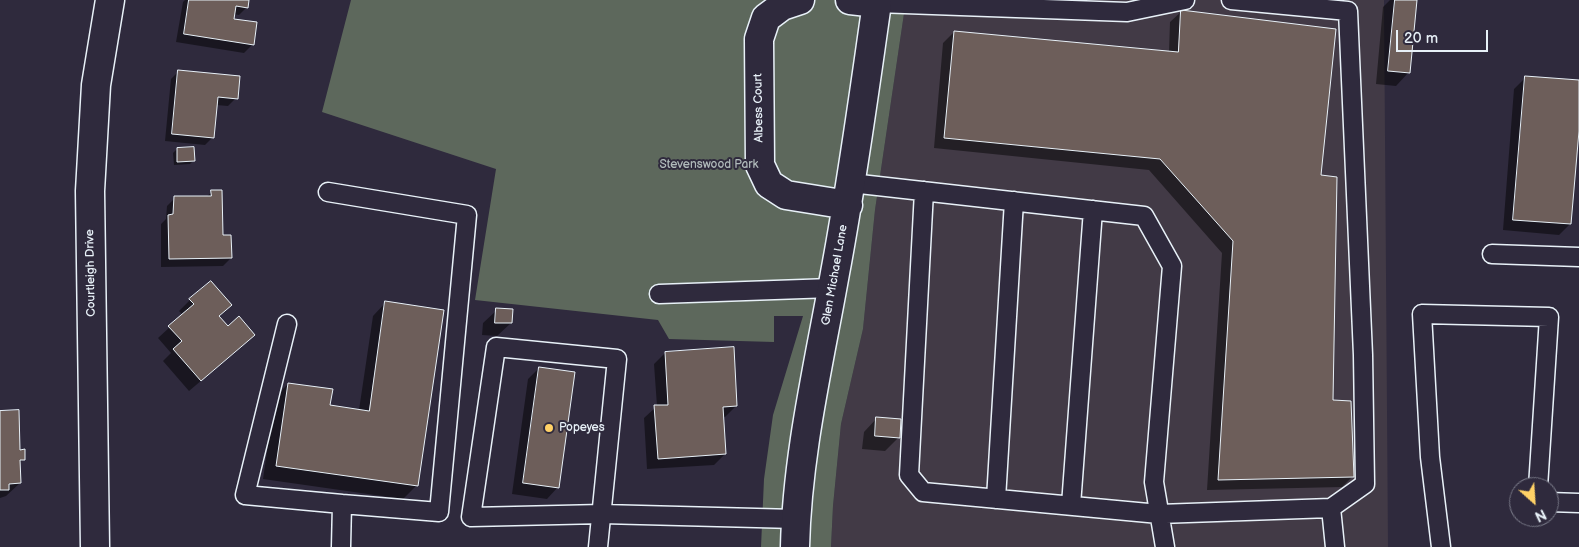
<!DOCTYPE html>
<html>
<head>
<meta charset="utf-8">
<style>
	body { margin:0 }
	#map { position:relative; width:1579px; height:547px; overflow:hidden; background:#2f2a3d; font-family:"Balsamiq Sans",sans-serif }
	canvas { display:block }
	.north { position:absolute; left:1509px; top:477px; width:50px; height:50px; box-sizing:border-box; background:#2f2a3d; border:1px solid #797a88; border-radius:50%; rotate:154deg; font-size:14px; font-weight:700; line-height:20px; text-align:center; color:#e8f1f8 }
	.north::after { content:''; display:block; margin:auto; width:18px; height:22px; background:#ffd166; clip-path:polygon(50% 0,100% 100%,50% 72%,0 100%) }
	.scale { position:absolute; left:1396px; top:30px; width:92px; height:22px; box-sizing:border-box; border:2px solid #e8f1f8; border-top:0; padding-left:6px; font-size:15px; line-height:18px; white-space:nowrap; color:#e8f1f8; -webkit-text-stroke:4px #2f2a3d; paint-order:stroke }
</style>
</head>
<body>
<div id="map">
<canvas width="1579" height="547"></canvas>
<div class="north">N</div>
<div class="scale">20 m</div>
</div>
<script>
const context = document.querySelector('canvas').getContext('2d');
context.lineJoin = 'round';
function paint(path, color) {
  context.fillStyle = color;
  context.fill(path, 'evenodd');
}
function strokePath(path, color, width, dash) {
  context.strokeStyle = color;
  context.lineWidth = width;
  context.lineCap = dash ? 'butt' : 'round';
  context.setLineDash(dash || []);
  context.stroke(path);
}
function drawText(font, color, halo, rows, align = 'center') {
  context.font = font + ' "Balsamiq Sans",sans-serif';
  context.lineWidth = 4;
  context.setLineDash([]);
  context.textBaseline = 'middle';
  context.strokeStyle = halo;
  context.fillStyle = color;
  for (const [text, x, y, turn = 0] of rows) {
    context.save();
    context.translate(x, y);
    context.rotate((+turn || 0) * Math.PI / 180);
    context.textAlign = isNaN(turn) ? turn : align;
    if (halo) context.strokeText(text, 0, 0);
    context.fillText(text, 0, 0);
    context.restore();
  }
}
const built = new Path2D(`
	M906,0H1384L1388,547H831L833,506L841,424L863,329L875,210Z`);
const green = new Path2D(`
	M351,0H906L875,210L863,329L841,424L833,506L831,547H761L764,479L773,415L803,316H774V342L669,339L658,320L475,300L496,169L322,112Z`);
const shadow = new Path2D(`
	M185,0H248L247,7L239,15L233,14V20L252,45L244,53L176,42L183,2Z
	M1390,0H1416L1409,72L1396,86L1376,84L1383,7Z
	M1182,11L1319,176L1332,401L1353,476L1342,487L1207,490L1222,253L1149,170L934,148L943,43L954,32L1169,52L1170,22Z
	M179,71L236,98L228,106L216,105L213,137L205,145L165,141L171,79Z
	M1525,78L1579,81V137L1577,136L1570,224L1559,235L1503,230L1514,89Z
	M177,149L194,160L190,164L174,165L173,153Z
	M212,192L221,236L231,258L223,266L161,267V224L166,219L167,206L175,198L206,197Z
	M190,300L230,305L218,317L242,346L189,391L163,361L171,353L158,338L183,315L179,311Z
	M386,302L417,485L403,499L263,479L275,397L288,384L329,406L359,410L373,316Z
	M497,310L511,323L497,336L482,335L483,323Z
	M665,353L736,406L725,417H723L725,454L714,465L647,469L644,418L657,406L654,364Z
	M539,368L558,487L547,499L512,494L528,379Z
	M0,412L23,459L19,464L20,483L6,496L0,498Z
	M877,418L899,437L885,451L862,449L864,432Z`);
const building = new Path2D(`
	M189,0H249L248,8L236,6L234,19L257,22L254,45L184,34Z
	M1395,0H1417L1410,73L1388,71Z
	M1181,10L1336,29L1321,175L1337,177L1333,400L1351,401L1354,477L1218,480L1233,241L1160,159L944,138L954,31L1178,52Z
	M178,70L240,76L238,99L218,97L214,138L172,134Z
	M1525,76L1579,80V131L1571,224L1513,220Z
	M194,147L195,161L177,162V148Z
	M211,190H222L223,235H231L232,258L169,259L168,215L173,214L174,196H211Z
	M211,281L232,305L219,316L228,326L239,316L255,335L201,381L173,349L182,341L168,326L194,304L189,299Z
	M385,301L444,310L418,486L276,466L288,383L333,389L330,405L369,411Z
	M496,308L513,309L512,323H495Z
	M734,347L737,406L723,407L726,454L658,459L654,405H668L665,352Z
	M539,367L575,372L559,488L523,483Z
	M19,410L20,450L25,449V460H20L21,483L9,484V490H0V411Z
	M876,417L901,419L900,438L875,436Z`);
const lane = new Path2D(`
	M1231,0L1348,11L1363,355L1365,484L1331,508
	M877,3L1127,12L1185,0
	M851,183L1144,216L1172,266L1154,482L1165,547
	M924,191L909,475L923,492L1159,514L1331,508L1335,547
	M328,192L467,215L439,512L342,504L341,547
	M1492,254L1579,257
	M659,294L832,288
	M287,324L245,495L342,504
	M996,499L1014,201
	M1549,502L1579,503
	M1071,505L1093,210
	M598,547L617,359L496,347L471,517L602,514L795,519
	M1441,547L1430,457L1422,314L1549,317L1538,487`);
const street = new Path2D(`
	M800,0L782,6L766,18L759,39L760,165L769,184L786,195L848,205
	M95,547L90,191L96,85L110,0
	M795,547C797,455 819,363 835,273C852,183 864,93 877,3L850,0`);
const markers = [
	[549,428,5,"#ffd166"]
];
const streetNames = [
	["Albess Court",759,108,-91],
	["Courtleigh Drive",91,273,-91],
	["Glen Michael Lane",835,275,-80]
];
const parkNames = [
	["Stevenswood Park",709,165]
];
const poiNames = [
	["Popeyes",559,428]
];
paint(built, '#423a46');
paint(green, '#5d685c');
paint(shadow, '#0007');
paint(building, '#6d5e5a');
strokePath(building, '#e8f1f8', 1);
strokePath(lane, '#e8f1f8', 21);
strokePath(street, '#e8f1f8', 31);
strokePath(lane, '#2f2a3d', 18);
strokePath(street, '#2f2a3d', 28);
for (const [x, y, r, color] of markers) {
  const dot = new Path2D();
  dot.arc(x, y, r, 0, 2 * Math.PI);
  context.fillStyle = color;
  context.fill(dot);
  strokePath(dot, '#2f2a3d', 2);
}
drawText('12px', '#e8f1f8', '#2f2a3d', streetNames);
drawText('12px', '#b0baba', '#2f2a3d', parkNames);
drawText('12px', '#e8f1f8', '#2f2a3d', poiNames, 'left');
</script>
</body>
</html>
